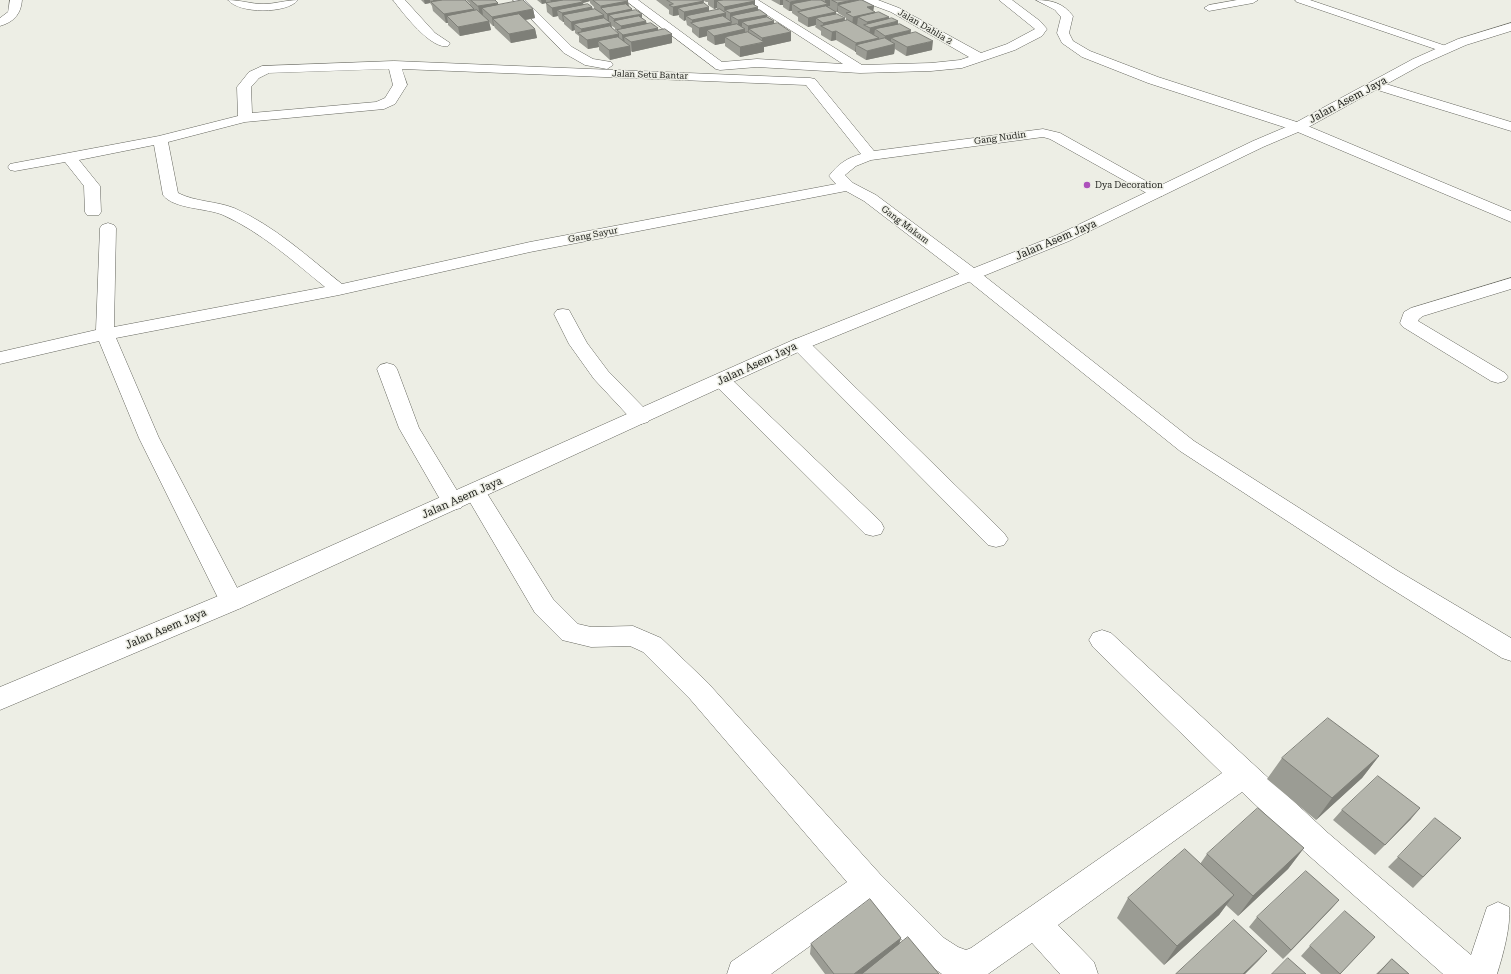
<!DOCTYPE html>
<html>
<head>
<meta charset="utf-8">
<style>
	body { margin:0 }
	canvas { display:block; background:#edeee5 }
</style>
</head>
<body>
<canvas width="1511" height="974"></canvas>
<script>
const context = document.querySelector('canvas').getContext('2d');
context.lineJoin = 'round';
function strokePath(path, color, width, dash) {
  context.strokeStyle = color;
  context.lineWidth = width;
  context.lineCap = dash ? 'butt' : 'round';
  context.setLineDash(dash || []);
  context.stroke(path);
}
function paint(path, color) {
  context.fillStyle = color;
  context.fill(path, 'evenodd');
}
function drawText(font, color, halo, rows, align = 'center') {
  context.font = font + ' "Roboto Serif",serif';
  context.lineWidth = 3;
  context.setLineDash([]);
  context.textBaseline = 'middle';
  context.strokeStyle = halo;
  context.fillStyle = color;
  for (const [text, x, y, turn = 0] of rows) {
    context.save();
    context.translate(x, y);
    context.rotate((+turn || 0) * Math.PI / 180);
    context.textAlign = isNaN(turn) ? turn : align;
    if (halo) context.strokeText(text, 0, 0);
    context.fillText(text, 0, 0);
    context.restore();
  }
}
const lane = new Path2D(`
	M1237,0H1258L1253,3L1209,11L1204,8L1209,5Z
	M1295,0H1310L1449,47L1450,49L1445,52L1441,51L1297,2Z`);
const street = new Path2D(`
	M10,0H22C21,14 14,22 0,26V18L8,12Z
	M228,0C241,0 251,4 263,4C275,4 286,0 298,0C287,14 239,14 228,0Z
	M393,0H405L435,33L450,43L448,46C431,50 403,13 393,0Z
	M513,0H525L572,47L593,59L611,62L613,65L607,69L585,65L564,53Z
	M625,0H638L722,62L757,59L843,64L744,0H758L862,65L931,63L960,60L969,57L891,12L864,2L862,0H878L899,8L981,53L1007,44L1035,29L999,0H1012L1040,21L1047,29L1042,36L1015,50L962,68L931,71L860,73L757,67L720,70L716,69Z
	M1036,0C1052,0 1063,3 1073,16L1069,33L1073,41L1090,51L1158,77L1303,124L1511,211V222L1293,130L1148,83L1082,57L1062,43L1057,33L1061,17L1055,10Z
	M394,61L810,78L815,79L874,151L1043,129L1060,133L1162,190L1165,193L1162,196H1152L1050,139L1043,137L871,160L856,166L845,175L853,183L876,195L978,271L1194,441L1398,571L1511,638V661L1502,658L1382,583L1180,451L966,279L864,201L846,191L530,252L339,295L116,338L159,438L244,601L241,608L232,610L223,608L139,438L99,341L0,364V352L96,330L100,228L102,225L108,223L114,225L116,228L114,327L325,287C293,261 261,232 223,215C207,208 173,209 163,195L154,145L79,160L100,186L101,212L99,215H87L85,212L84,186L65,162L15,171L10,170L8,167L10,164L15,163L159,136L238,116L237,87L249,72L262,66ZM389,69L393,85L385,98L376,102L252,113L251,87L259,78L269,73ZM402,69L806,85L861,154C847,158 838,164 829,176L836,184L530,242L342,284C308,257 275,226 234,208C216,201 196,202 178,193L168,142L245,122L384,109L395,104L407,85Z
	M1376,81L1511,122V131L1371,88L1369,85Z
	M1511,278V289L1423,316L1419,319L1418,321L1505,373L1508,377L1505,381L1498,383L1491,381L1403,327L1400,323L1404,312L1411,308Z
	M563,309L569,310L587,343L608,371L648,412L651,417L648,422L641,424L634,422L594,379L569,344L554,314L557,310Z
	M800,338L807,340L1004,533L1008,539L1004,545L996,547L988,545L793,348L791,344L793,340Z
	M387,363L394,365L397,369L419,428L464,502L461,508L453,510L445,508L399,428L377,369L380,365Z
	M721,374L728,376L881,522L884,528L881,534L873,536L865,534L714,384L711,380L714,376Z
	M475,484L483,487L553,599L578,624L591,627L633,626L661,638L708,683L880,874L944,938L958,947L966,950L971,948L1222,773L1093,647L1089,640L1093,633L1102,630L1111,633L1328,833L1471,955L1487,907L1498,902L1509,907C1511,926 1503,955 1497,974H1443L1306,853L1242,792L1058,925L1094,962L1098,974H1060L1032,943L988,974H942L922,960L867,905L771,974H727L731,962L847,882L690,699L643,652L630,646L591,647L562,640L535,613L464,492L467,487Z`);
const secondary = new Path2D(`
	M1511,23V31L1466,45L1421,65L1303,130L1263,147L1069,241L807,348L241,608L0,710V687L223,594L793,340L1057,235L1253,141L1293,124L1413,59L1458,39Z`);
const wall = new Path2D(`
	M421,0H465L470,5V4L466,0H495L498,3V5L533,9L535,18L525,20L535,29L537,38L511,43L495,28L494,26H493L489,22L491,30L460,36L448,25V23H446L433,11L432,6L430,3L425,4Z
	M537,0H627L629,6L632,11L646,21L647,24L658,28V30L672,34V43L632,52L631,51V55L610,60L599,50V47L588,49L579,42V36L575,33V30L572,31L564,24V22H563L559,19L558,16L553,17L547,12L546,3L542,4ZM590,1V3L594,7V9H593L592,7L584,5L583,3ZM612,26L615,28V30L617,31V32L612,28Z
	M656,0H754L755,5L758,10L774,21V24L791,32V41L764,47V52L740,57L725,46V43L715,45L707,40V36L699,38L692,32V28L687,25L686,20L684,21L679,17V15L673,16L669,14V10ZM703,0L706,2H708V5L714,9L717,8V10L709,11L704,3Z
	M771,0H862L874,6L873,11L875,13L889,17V19L898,21V24L910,33L932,50L906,56L895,49L894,54L866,60L856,54V52L836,40L831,41L821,35V31L815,27L816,25L808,27L798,21V17L792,13V11H789L783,7V5H780ZM836,12H838V13L846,18V20L844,21L836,14Z
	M1379,756L1362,778L1316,820L1267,779L1282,758Z
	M1342,810L1411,819L1375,855L1333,820Z
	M1461,838L1413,888L1388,867L1398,857Z
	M1304,848L1288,869L1238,916L1226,905L1219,915L1164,965L1117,918L1128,898L1200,864L1207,854Z
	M1339,900L1330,910L1283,959L1249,927L1257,917Z
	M1375,937L1340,974H1321L1301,956L1310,946Z
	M901,938L899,944L939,974H825L810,954L811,944Z
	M1392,959L1409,974H1376Z`);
const shadedWall = new Path2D(`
	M424,0H430V3L425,4Z
	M433,0H460L434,4Z
	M541,0H546V3L542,4Z
	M550,0H573L583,3L582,0H589L590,1L583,3L584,9L592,7L593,16L563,15L564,22H563L562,13L557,10L558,16L553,17L551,1Z
	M699,0H703L704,8L709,7V16H686V20L684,21V12L678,8L679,15L673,16V7Z
	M714,0L755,1V8L758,7V16H731L732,31L707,30V36L699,38V28L730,22V13L725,10V13H726V22L692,23V20L725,13L724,7L717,1V8L714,9Z
	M780,0H783V5H780Z
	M786,0H815L792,4V11H789L790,2Z
	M825,0H830V6H828V13L801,14V10L825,5Z
	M853,0H860L838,5V12H837L838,3Z
	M628,1L629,9H632L633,16L642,14V22L646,21L647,30L658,28V37L672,34V43L632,52L631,42L624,37L625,44H623L621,26L614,21L615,28L614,19L609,15V22L608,23L607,14L602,9L601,6Z
	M498,3L499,11L482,8L483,15H480L478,6Z
	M874,6L873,12H875L874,20L889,17L888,24L898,21L897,31L875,29L874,36L869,37L870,28L867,26V22L858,17L857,25L852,26L853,17L867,7Z
	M474,9L476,18L447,16L448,23H446L444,14Z
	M533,9L535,18L500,25L493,19L494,26H493L492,17Z
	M836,12V20L845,18L844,27H823V23L816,18V25L808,27V18Z
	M604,15L605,24H574L575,30L572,31L571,22Z
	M767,15V22L774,21V30L749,29L748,36V26L742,22V29L738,30V20Z
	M489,21L491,30L460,36L458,27Z
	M611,23L612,32L582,36L581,29Z
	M535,29L537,38L511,43L509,34Z
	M745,29V38L725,37V43L715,45L714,36Z
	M911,30L910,39L891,38V43L884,45L885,36Z
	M836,31V40L831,41L832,32Z
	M791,32V41L764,47V52L740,57V47L762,43V38Z
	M619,34V43L598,41L599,47L588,49L587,40Z
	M879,38L878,47L856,45V52H855L856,43Z
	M933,41L932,50L906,56L907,47Z
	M895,44L894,54L866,60L867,51Z
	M630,46L631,55L610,60L609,50Z
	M1379,756L1362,778L1316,820L1332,798Z
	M1420,808L1411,819L1375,855L1385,845Z
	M1304,848L1288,869L1238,916L1253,896Z
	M1234,895L1219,915L1164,965L1177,946Z
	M1339,900L1330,910L1283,959L1291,950Z
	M901,938L898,948L865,974H854Z
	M1267,951L1259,960L1245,974H1243Z`);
const building = new Path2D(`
	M443,0H465L474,9L444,14L431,2Z
	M471,0H495L498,3L478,6Z
	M523,0L533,9L492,17L482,8Z
	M564,0H580L583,2L552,8L546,3Z
	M593,0H627L628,1L601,6Z
	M667,0H702L704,1L673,7L669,5L673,4Z
	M724,0H754L755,1L724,7L717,1Z
	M786,0H800L790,2Z
	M812,0H821L828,4L801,10L792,4Z
	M832,0H853L838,3Z
	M860,0H862L874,6L867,7L875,12L853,17L846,13L851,12L838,5Z
	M704,3L709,7L684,12L678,8Z
	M588,4L592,7L562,13L557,10Z
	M626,4L632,9L607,14L601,8Z
	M753,4L758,7L730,13L725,10Z
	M826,6L836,12L808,18L798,12Z
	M595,9L604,15L571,22L563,15Z
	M720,9L726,13L692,20L686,16Z
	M477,10L489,21L458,27L447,16Z
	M636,10L642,14L614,19L609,15Z
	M760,10L767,15L738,20L731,16Z
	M879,12L889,17L867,22L858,17Z
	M519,14L535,29L509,34L493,19Z
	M837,14L845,18L823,23L816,18Z
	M639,16L646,21L621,26L614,21Z
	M723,16L732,22L699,28L691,23Z
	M767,17L774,21L748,26L742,22Z
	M604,18L611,23L581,29L574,24Z
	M892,18L898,21L870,28L864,25Z
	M848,20L879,38L856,43L836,31L832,32L821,26Z
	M651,23L658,28L623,35L617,30Z
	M778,23L791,32L762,38L749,29Z
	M737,24L745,29L714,36L707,30Z
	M900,24L911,30L885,36L875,29Z
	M610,26L619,34L587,40L578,33Z
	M665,29L672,34L631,42L624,37Z
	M748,32L764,42L740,47L725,37Z
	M916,32L933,41L907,47L891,38Z
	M618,37L630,46L609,50L598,41Z
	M885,38L895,44L867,51L856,45Z
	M1328,718L1379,756L1332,798L1282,758Z
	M1378,776L1420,808L1385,845L1342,810Z
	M1258,808L1304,848L1253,896L1207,854Z
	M1435,818L1461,838L1423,877L1398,857Z
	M1185,849L1234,895L1177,946L1128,898Z
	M1306,871L1339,900L1291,950L1257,917Z
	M870,899L901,938L854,974H834L811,944Z
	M1345,911L1375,937L1340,974L1310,946Z
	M1234,920L1267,951L1243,974H1176Z
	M908,937L939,974H862Z
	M1288,958L1306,974H1272Z
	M1392,959L1409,974H1378Z`);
const markers = [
	[1087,185,4,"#ad51bb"]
];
const farStreetnames = [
	["Jalan Dahlia 2",925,27,30],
	["Jalan Setu Bantar",650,75,2],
	["Gang Nudin",1000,138,-8],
	["Gang Makam",905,225,37],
	["Gang Sayur",593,235,-11]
];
const farPoinames = [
	["Dya Decoration",1095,185]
];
const streetNames = [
	["Jalan Asem Jaya",1348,100,-28],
	["Jalan Asem Jaya",1056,240,-23],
	["Jalan Asem Jaya",757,364,-25],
	["Jalan Asem Jaya",462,498,-24],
	["Jalan Asem Jaya",166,629,-23]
];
strokePath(lane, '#65665e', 1);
strokePath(street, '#65665e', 1);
strokePath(secondary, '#65665e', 1);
paint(lane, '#fff');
paint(street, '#fff');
paint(secondary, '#fff');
paint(wall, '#9b9c94');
paint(shadedWall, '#7e7f78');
paint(building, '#b4b5ac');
strokePath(building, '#7e7f78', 1);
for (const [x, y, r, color] of markers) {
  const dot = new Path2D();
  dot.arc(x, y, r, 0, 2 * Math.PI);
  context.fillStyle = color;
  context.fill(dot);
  strokePath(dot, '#edeee5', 1.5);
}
drawText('9px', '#1d1e1a', '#edeee5', farStreetnames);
drawText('9px', '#1d1e1a', '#edeee5', farPoinames, 'left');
drawText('11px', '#1d1e1a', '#edeee5', streetNames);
</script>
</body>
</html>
